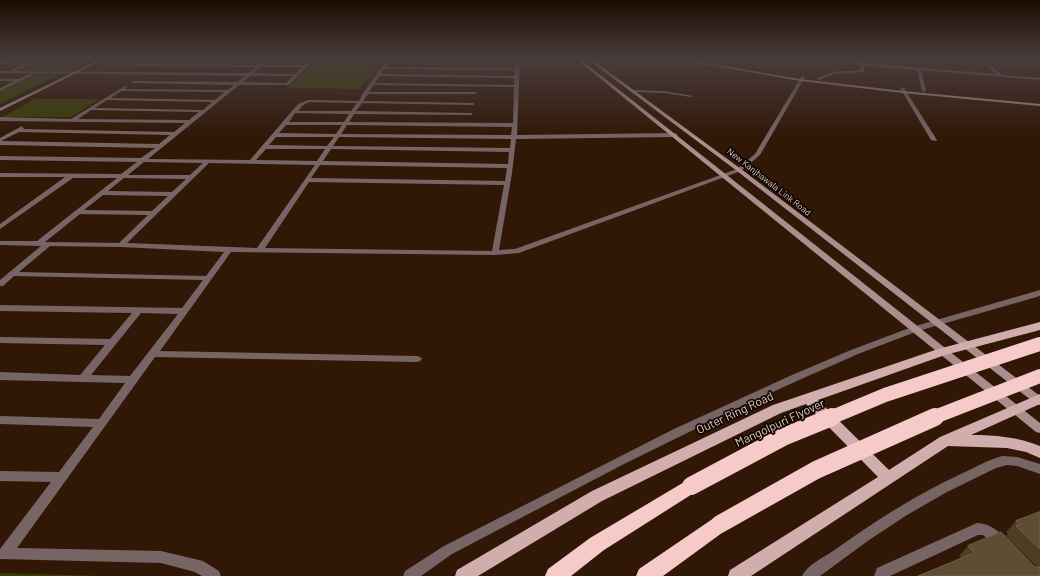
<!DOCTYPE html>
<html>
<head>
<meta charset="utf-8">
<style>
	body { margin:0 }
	canvas { display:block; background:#311706 }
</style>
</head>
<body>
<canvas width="1040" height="576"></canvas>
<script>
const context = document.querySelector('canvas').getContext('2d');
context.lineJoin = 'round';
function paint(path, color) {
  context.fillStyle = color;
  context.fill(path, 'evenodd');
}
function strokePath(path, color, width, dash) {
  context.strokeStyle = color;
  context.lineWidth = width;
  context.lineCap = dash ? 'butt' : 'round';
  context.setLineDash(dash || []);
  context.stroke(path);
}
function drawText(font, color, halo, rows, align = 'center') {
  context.font = font + ' Barlow,sans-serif';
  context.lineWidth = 3.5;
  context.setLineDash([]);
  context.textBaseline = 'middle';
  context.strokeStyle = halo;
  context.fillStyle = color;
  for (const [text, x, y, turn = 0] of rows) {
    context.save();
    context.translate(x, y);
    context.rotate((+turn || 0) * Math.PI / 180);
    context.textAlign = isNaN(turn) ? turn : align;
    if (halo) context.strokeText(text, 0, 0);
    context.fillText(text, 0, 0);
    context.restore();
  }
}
const green = new Path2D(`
	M44,58H94L67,71H15Z
	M115,58H146L126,69H94Z
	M319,58H383L360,89L288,88Z
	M39,73H62L0,104V91Z
	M35,99H100L71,117H2Z
	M0,573L102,576H0Z`);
const street = new Path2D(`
	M39,58H43L15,71L248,73L256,67L135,66L133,65L135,64L259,65L265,60L148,59L146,58H316L289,85H239L148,159L250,160L298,104L308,100L359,101L363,93L388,58H392L391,59L516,60V58H520L517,135L675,133L678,135L675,137L516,139L512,173L499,250L515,249L737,169L755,154L801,77L803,76L805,77L760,155L741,171L519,253L495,255L231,252L160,351L417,356L420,357L422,359L420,361L417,362L155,357L17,548L161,551L203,561L219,571L221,576H202L195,572L161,563L0,559V549L51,482L0,481V471L59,472L93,427L0,424V416L99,419L125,383L0,380V372L80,375L105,345L0,343V337L110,339L132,313L0,311V305L182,308L203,280L14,276L3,286H0V280L41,246L0,245V241H37L117,178H73L0,229V224L65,177H0V173L121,174L137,162L0,160V156L141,158L155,148L0,145V138L22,126L24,129L174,132L185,123L0,121V117L71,119L125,86L127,87L125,89L228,90L234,85L132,83V81H134L237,82L245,76L37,73L0,91V88L14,81H0V79H19L31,73H0V71H11L12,69L21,65L0,64V62L26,63ZM270,60H309L305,65H264ZM390,61L516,62L515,68L386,67ZM261,67H302L295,74L253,73ZM384,69L515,70L514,76L381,74ZM250,76H293L286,83L243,82ZM380,76L514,78V85L375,83ZM374,85L514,87L513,123L349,122L354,114L471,115L473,114L471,113L356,111L362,103L473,105L475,104L473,103L363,101L368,94H475L477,93L475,92H369ZM121,91L224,92L215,100L111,98ZM107,100L212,102L203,110L95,108ZM309,102L357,103L351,111H298L302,106ZM91,110L199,112L189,120L78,119ZM295,113L349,114L344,122H289ZM286,125H342L336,134L279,133ZM347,125L512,127L511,135L341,134ZM19,132L170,135L159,144L1,141ZM276,137H334L327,146L269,145ZM339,137L511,139L510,148L333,146ZM266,149H325L317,161L256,160ZM331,149L509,152L508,164L323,161ZM144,162L203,163L190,175H128ZM209,163L315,165L257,248L127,243ZM320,165L507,168L505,181L311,178ZM124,178L186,179L172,192L108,191ZM309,182L504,185L492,251L265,248ZM103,195L168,196L152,211L84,210ZM80,214L148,215L119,243L45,242ZM50,246L121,247L224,252L206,276L19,272ZM141,313L178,314L130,376L91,375Z
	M782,58H794L858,63L853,58H857L862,63L996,74L978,58H982L1002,75L1040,78V80L921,70L926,91L924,92L922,91L917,70L864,66V72L834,74L819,80L817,79V78L833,72L861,70L860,65Z
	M900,87L904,88L937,140L936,141L931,140L900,88Z
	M632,90L664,91L693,96L691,97L664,93L630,92V91Z
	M1040,290V296L918,331L858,354L799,380L740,407L624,464L452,554L421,576H403L405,571L444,546L674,429L792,375L851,350L912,327Z
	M1002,456L1017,457L1040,464V474L1017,466L1007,465L996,468L947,492L907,515L869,540L820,576H802C807,565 823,558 833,551C874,522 917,494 963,473C976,467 988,460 1002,456Z
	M977,523C989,523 1002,532 1007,543L1005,547L1001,549L997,547L983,535H978L890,576H874L877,568Z`);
const secondary = new Path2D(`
	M103,58H107L0,111V108Z
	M575,58H579L1040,423V433L1036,432Z
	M586,58H590L741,169L1040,396V405L1036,404L737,171Z
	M670,58H677L800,79L903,91L1040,104V106L903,93L800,81Z`);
const primary = new Path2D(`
	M1040,322V330L945,355L818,400L889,470L940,437L1040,394V404L971,435C995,435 1018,437 1040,446V458L1026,452L1007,448L948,446L751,576H728L730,570L878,477L806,404L781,413L602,501L478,576H455L457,570L592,491L773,405L938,349Z`);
const highway = new Path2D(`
	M691,478L697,481L700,486L697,491L604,550L571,576H545L548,569L590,538Z
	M720,515L726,518L729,524L726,530L663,576H636L639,569L714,518Z`);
const highwayBridgeFar1 = new Path2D(`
	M830,418L885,395L1040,344
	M932,418L1040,376`);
const highwayBridge = new Path2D(`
	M691,486L783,437L832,417
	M720,524L816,470L935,417`);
const wall = new Path2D(`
	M1040,512V576L961,558L959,556L968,546L1035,567H1037L1006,536L1008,534L1006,532L1016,521Z`);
const building = new Path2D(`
	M1040,512V549L1016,526L1020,524L1016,521Z
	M1001,532L1035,567H1040V576H918L974,553L968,546Z`);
const farStreetnames = [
	["New Kanjhawala Link Road",769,182,38]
];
const nearStreetnames = [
	["Outer Ring Road",735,413,-25],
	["Mangolpuri Flyover",780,423,-25]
];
paint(green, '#393e02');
paint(street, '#776565');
paint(secondary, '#aa8e8d');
paint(primary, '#d2adad');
paint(highway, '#f6cac9');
strokePath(highwayBridgeFar1, '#f6cac9', 14);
strokePath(highwayBridge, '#f6cac9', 18);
paint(wall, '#4d3e21');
paint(building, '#5d4d33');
strokePath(building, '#716149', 1);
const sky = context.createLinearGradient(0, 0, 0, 138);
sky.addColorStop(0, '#1b0d03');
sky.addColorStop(0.42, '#483c3b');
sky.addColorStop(1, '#483c3b00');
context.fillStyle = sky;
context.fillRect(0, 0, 1040, 138);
drawText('9px', '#dfcdc3', '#100602', farStreetnames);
drawText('12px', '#dfcdc3', '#100602', nearStreetnames);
</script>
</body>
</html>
